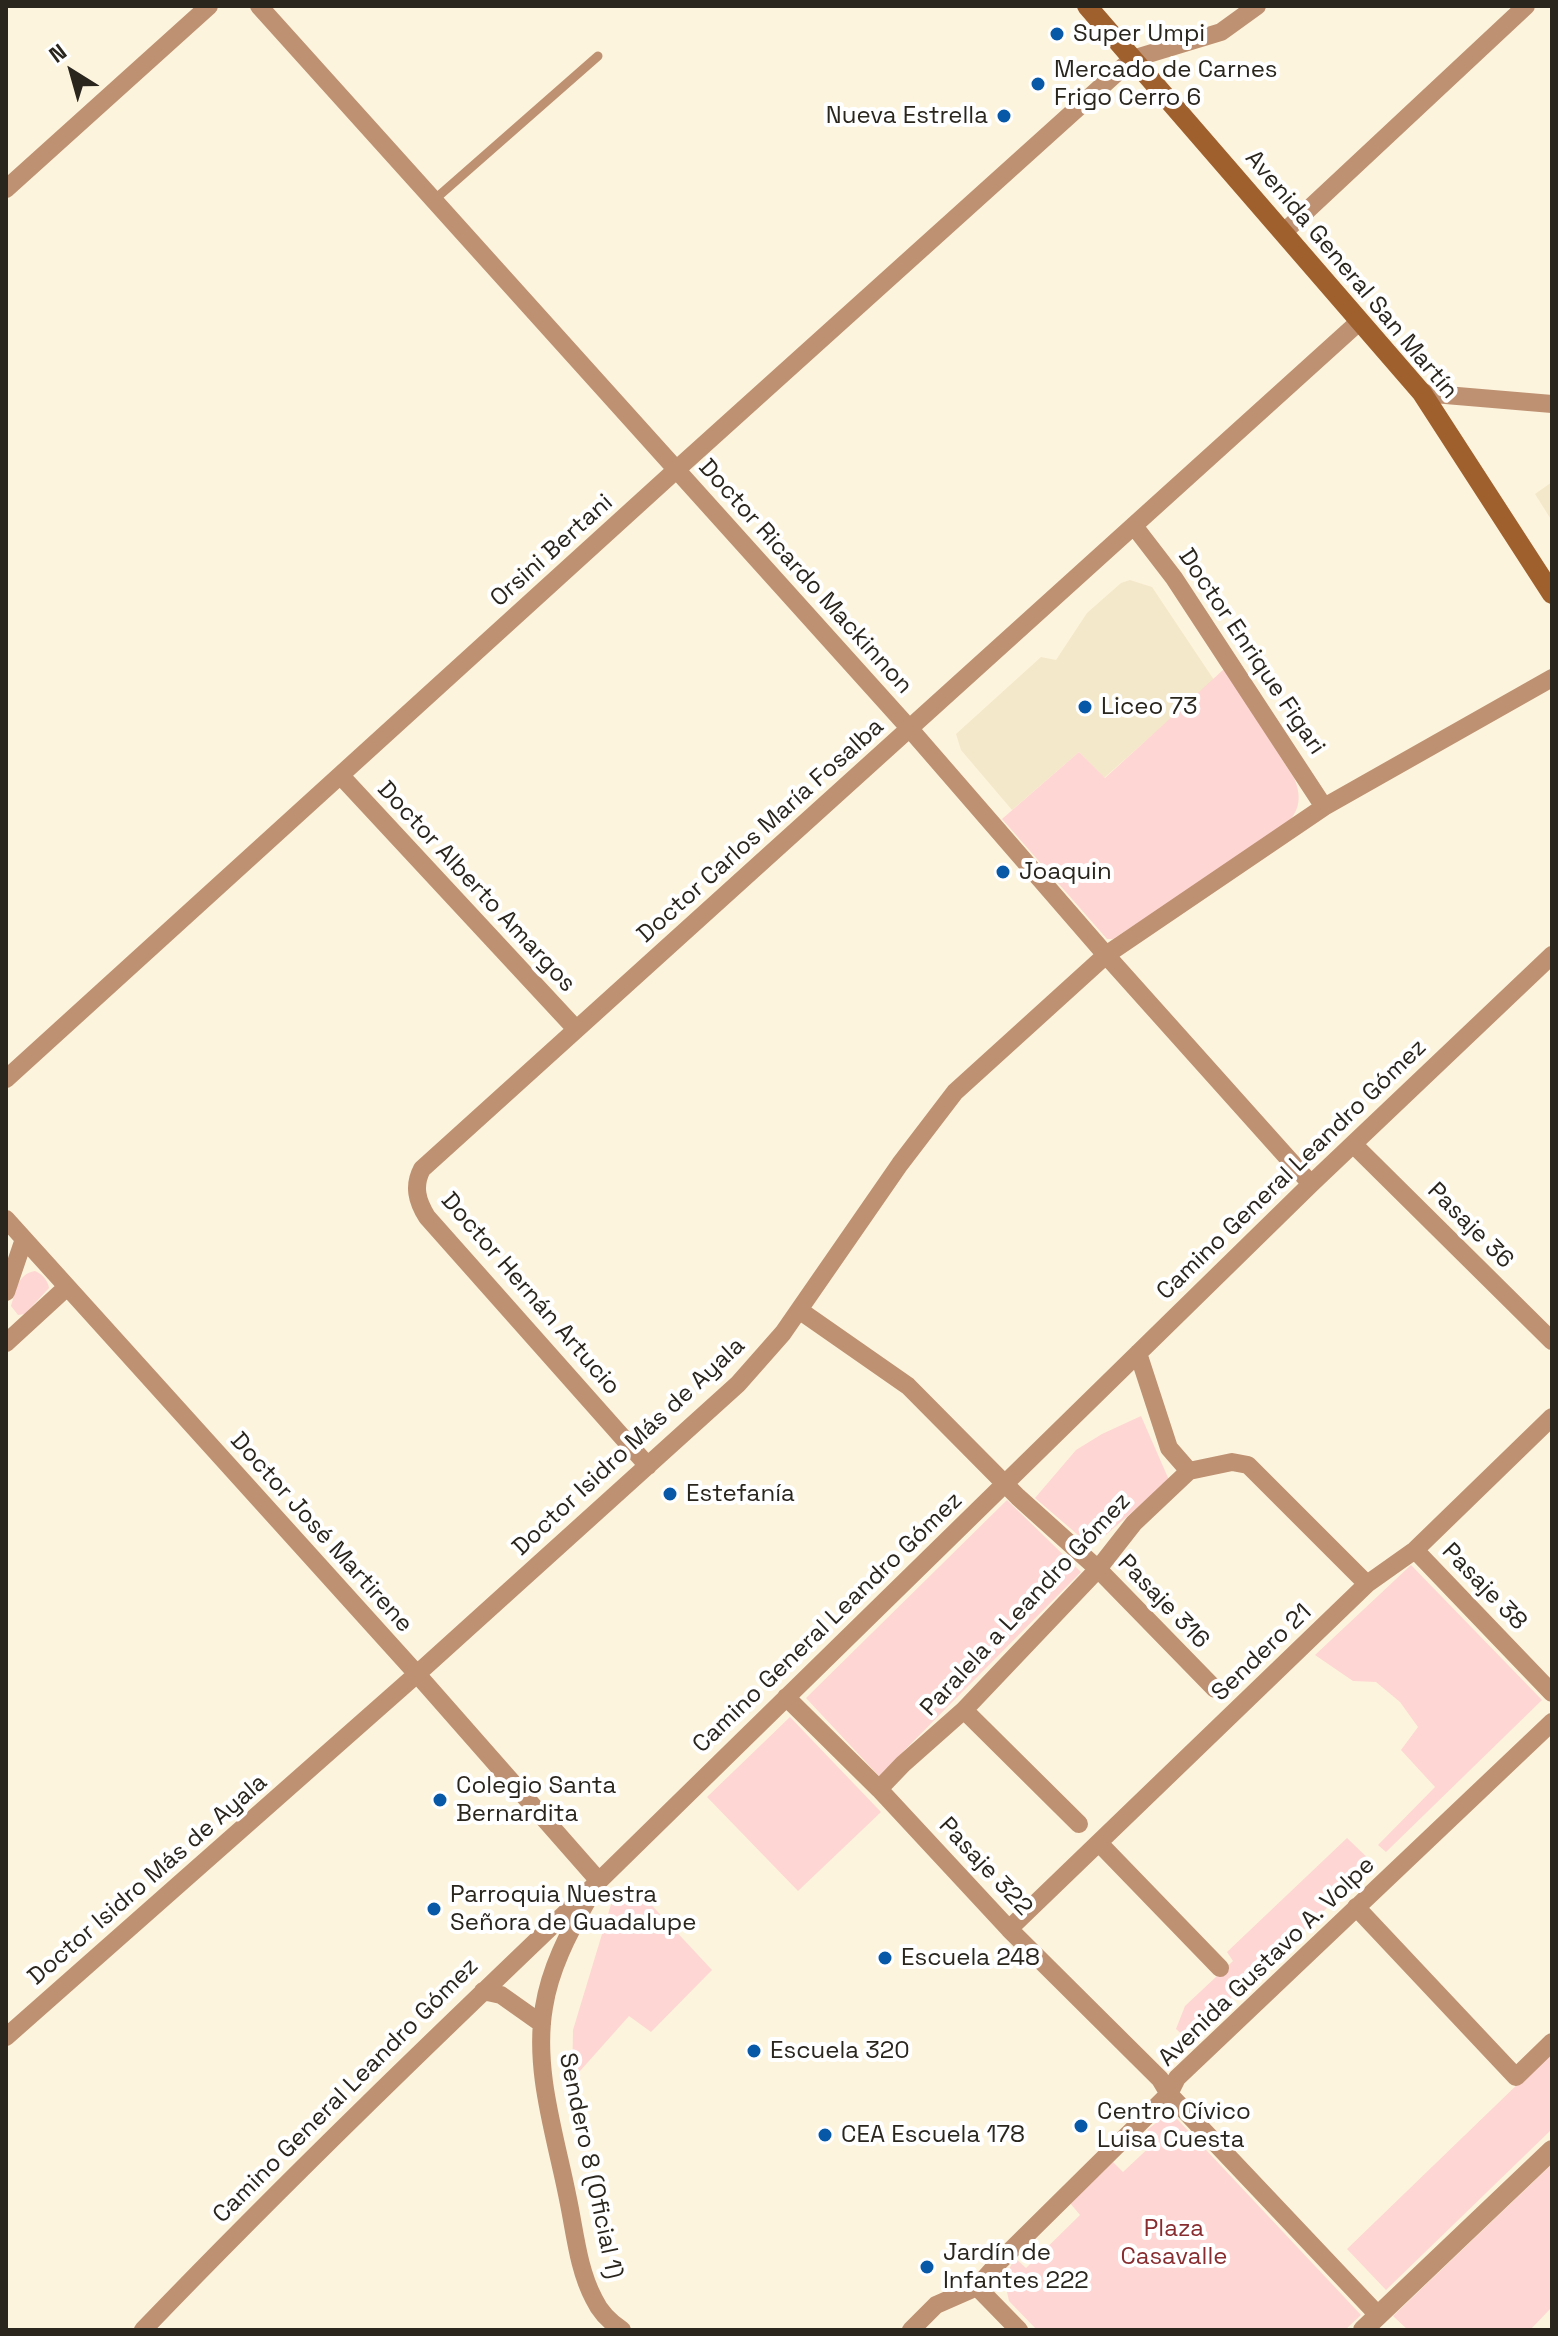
<!DOCTYPE html>
<html>
<head>
<meta charset="utf-8">
<style>
	body { margin:0 }
	#map { position:relative; width:1558px; height:2336px; overflow:hidden; background:#fdf4dd; font-family:"Space Grotesk",sans-serif }
	canvas { display:block }
	.frame { position:absolute; inset:0; border:8px solid #2a261e; pointer-events:none }
	.north { position:absolute; left:32px; top:32px; width:80px; height:80px; -webkit-text-stroke:6px #fff; paint-order:stroke; rotate:323deg; font-size:22px; font-weight:700; line-height:32px; text-align:center; color:#2a261e }
	.north::after { content:''; display:block; margin:auto; width:28px; height:36px; background:#2a261e; clip-path:polygon(50% 0,100% 100%,50% 72%,0 100%) }
</style>
</head>
<body>
<div id="map">
<canvas width="1558" height="2336"></canvas>
<div class="frame"></div>
<div class="north">N</div>
</div>
<script>
const context = document.querySelector('canvas').getContext('2d');
context.lineJoin = 'round';
function paint(path, color) {
  context.fillStyle = color;
  context.fill(path, 'evenodd');
}
function strokePath(path, color, width, dash) {
  context.strokeStyle = color;
  context.lineWidth = width;
  context.lineCap = dash ? 'butt' : 'round';
  context.setLineDash(dash || []);
  context.stroke(path);
}
function drawText(font, color, halo, rows, align = 'center') {
  context.font = font + ' "Space Grotesk",sans-serif';
  context.lineWidth = 8;
  context.setLineDash([]);
  context.textBaseline = 'middle';
  context.strokeStyle = halo;
  context.fillStyle = color;
  for (const [text, x, y, turn = 0] of rows) {
    context.save();
    context.translate(x, y);
    context.rotate((+turn || 0) * Math.PI / 180);
    context.textAlign = isNaN(turn) ? turn : align;
    if (halo) context.strokeText(text, 0, 0);
    context.fillText(text, 0, 0);
    context.restore();
  }
}
const built = new Path2D(`
	M1552,482V521L1535,494Z
	M1130,580L1152,587L1214,680L1104,778L1079,752L1012,810L961,750L956,734L1041,657L1056,660L1087,613L1121,583Z`);
const green = new Path2D(`
	M1224,669L1294,778C1303,799 1299,813 1282,829L1113,939H1107L1002,819L1079,752L1105,778Z
	M35,1271C42,1274 48,1280 49,1288L25,1314L18,1315L11,1306C16,1291 17,1274 35,1271Z
	M1141,1416L1169,1480L1092,1547L1035,1498L1076,1450L1102,1434Z
	M1007,1500L1081,1572L879,1776L806,1698Z
	M1411,1565L1542,1700L1386,1852L1378,1845L1435,1787L1401,1750L1418,1727L1400,1702L1376,1682L1353,1681L1315,1655Z
	M790,1717L881,1812L798,1891L707,1797Z
	M1347,1838L1374,1864L1187,2039L1176,2029L1185,2006L1233,1961L1227,1952Z
	M630,1882L712,1970L651,2032L629,2016L572,2080L573,2030L612,1901Z
	M1552,2051V2129L1386,2290L1347,2249Z
	M1165,2116L1177,2119L1361,2315L1345,2330H1037L1009,2301L1004,2278L1015,2258L1026,2268L1080,2215L1070,2203L1113,2162L1123,2172L1157,2140L1147,2130Z
	M1552,2164V2307L1530,2330H1408L1393,2316Z`);
const service = new Path2D(`
	M434,200L598,56`);
const minor = new Path2D(`
	M259,6L910,729L1106,955L1311,1184
	M6,189L209,6
	M1283,233L1526,6
	M1422,393L1552,404
	M1134,526L1174,578L1324,807
	M341,776L576,1029
	M6,1079L676,470L1132,59L1221,32L1257,6
	M1353,1144L1552,1341
	M6,1219L417,1674L599,1881
	M6,1292L24,1239
	M799,1310L908,1386L1018,1497L1098,1569L1215,1689
	M6,1343L67,1287
	M1138,1353L1169,1448L1189,1471
	M648,1466L427,1217C417,1201 413,1186 422,1169L1360,321
	M1415,1550L1552,1693
	M786,1697L879,1789L1009,1929L1160,2079L1169,2094L1378,2315
	M964,1710L1079,1824
	M879,1789L903,1764L964,1710L1098,1569L1134,1523L1189,1471L1232,1462L1248,1465L1367,1584
	M1099,1843L1220,1968
	M587,1901C568,1934 550,1969 544,2007C533,2070 556,2137 568,2199C575,2232 578,2269 594,2299C600,2312 610,2322 622,2330
	M1356,1907L1516,2077L1552,2042
	M1009,1929L1367,1584L1415,1550L1552,1417
	M483,1991L501,1995L542,2024
	M6,2037L417,1674L738,1384L783,1333L900,1164L955,1092L1106,955L1324,807L1552,678
	M977,2287L1019,2330
	M143,2330C291,2176 445,2028 599,1881L1311,1184L1552,955
	M911,2330L936,2305L977,2287L1000,2261L1169,2094L1177,2078L1552,1722`);
const tertiary = new Path2D(`
	M1363,2330L1552,2150`);
const secondary = new Path2D(`
	M1087,6L1422,393L1552,594`);
const markers = [
	[1057,34,8,"#0758a7"],
	[1038,84,8,"#0758a7"],
	[1004,116,8,"#0758a7"],
	[1085,707,8,"#0758a7"],
	[1003,872,8,"#0758a7"],
	[670,1494,8,"#0758a7"],
	[440,1800,8,"#0758a7"],
	[434,1909,8,"#0758a7"],
	[885,1958,8,"#0758a7"],
	[754,2051,8,"#0758a7"],
	[1081,2126,8,"#0758a7"],
	[825,2135,8,"#0758a7"],
	[927,2267,8,"#0758a7"]
];
const poiNames = [
	["Super Umpi",1073,34],
	["Mercado de Carnes",1054,70],
	["Frigo Cerro 6",1054,98],
	["Nueva Estrella",988,116,"right"],
	["Liceo 73",1101,707],
	["Joaquin",1019,872],
	["Estefanía",686,1494],
	["Colegio Santa",456,1786],
	["Bernardita",456,1814],
	["Parroquia Nuestra",450,1895],
	["Señora de Guadalupe",450,1923],
	["Escuela 248",901,1958],
	["Escuela 320",770,2051],
	["Centro Cívico",1097,2112],
	["Luisa Cuesta",1097,2140],
	["CEA Escuela 178",841,2135],
	["Jardín de",943,2253],
	["Infantes 222",943,2281]
];
const streetNames = [
	["Avenida General San Martín",1351,275,50],
	["Orsini Bertani",552,551,-42],
	["Doctor Ricardo Mackinnon",805,577,48],
	["Doctor Enrique Figari",1251,652,56],
	["Doctor Carlos María Fosalba",761,831,-42],
	["Doctor Alberto Amargos",476,887,47],
	["Camino General Leandro Gómez",1292,1170,-44],
	["Pasaje 36",1470,1226,45],
	["Doctor Hernán Artucio",530,1294,49],
	["Doctor Isidro Más de Ayala",629,1447,-43],
	["Doctor José Martirene",321,1533,48],
	["Pasaje 38",1484,1587,46],
	["Pasaje 316",1163,1602,46],
	["Paralela a Leandro Gómez",1026,1605,-47],
	["Camino General Leandro Gómez",828,1623,-44],
	["Sendero 21",1262,1653,-44],
	["Pasaje 322",985,1867,47],
	["Doctor Isidro Más de Ayala",148,1880,-41],
	["Avenida Gustavo A. Volpe",1267,1962,-44],
	["Camino General Leandro Gómez",346,2091,-45],
	["Sendero 8 (Oficial 1)",590,2166,78]
];
const parkNames = [
	["Plaza",1174,2229],
	["Casavalle",1174,2257]
];
paint(built, '#f4e8ca');
paint(green, '#fed6d3');
strokePath(service, '#be9172', 9);
strokePath(minor, '#be9172', 18);
strokePath(tertiary, '#be9172', 20);
strokePath(secondary, '#a0602e', 20);
for (const [x, y, r, color] of markers) {
  const dot = new Path2D();
  dot.arc(x, y, r, 0, 2 * Math.PI);
  context.fillStyle = color;
  context.fill(dot);
  strokePath(dot, '#fff', 3);
}
drawText('24px', '#2a261e', '#fff', poiNames, 'left');
drawText('24px', '#2a261e', '#fff', streetNames);
drawText('24px', '#882d2f', '#fff', parkNames);
</script>
</body>
</html>
